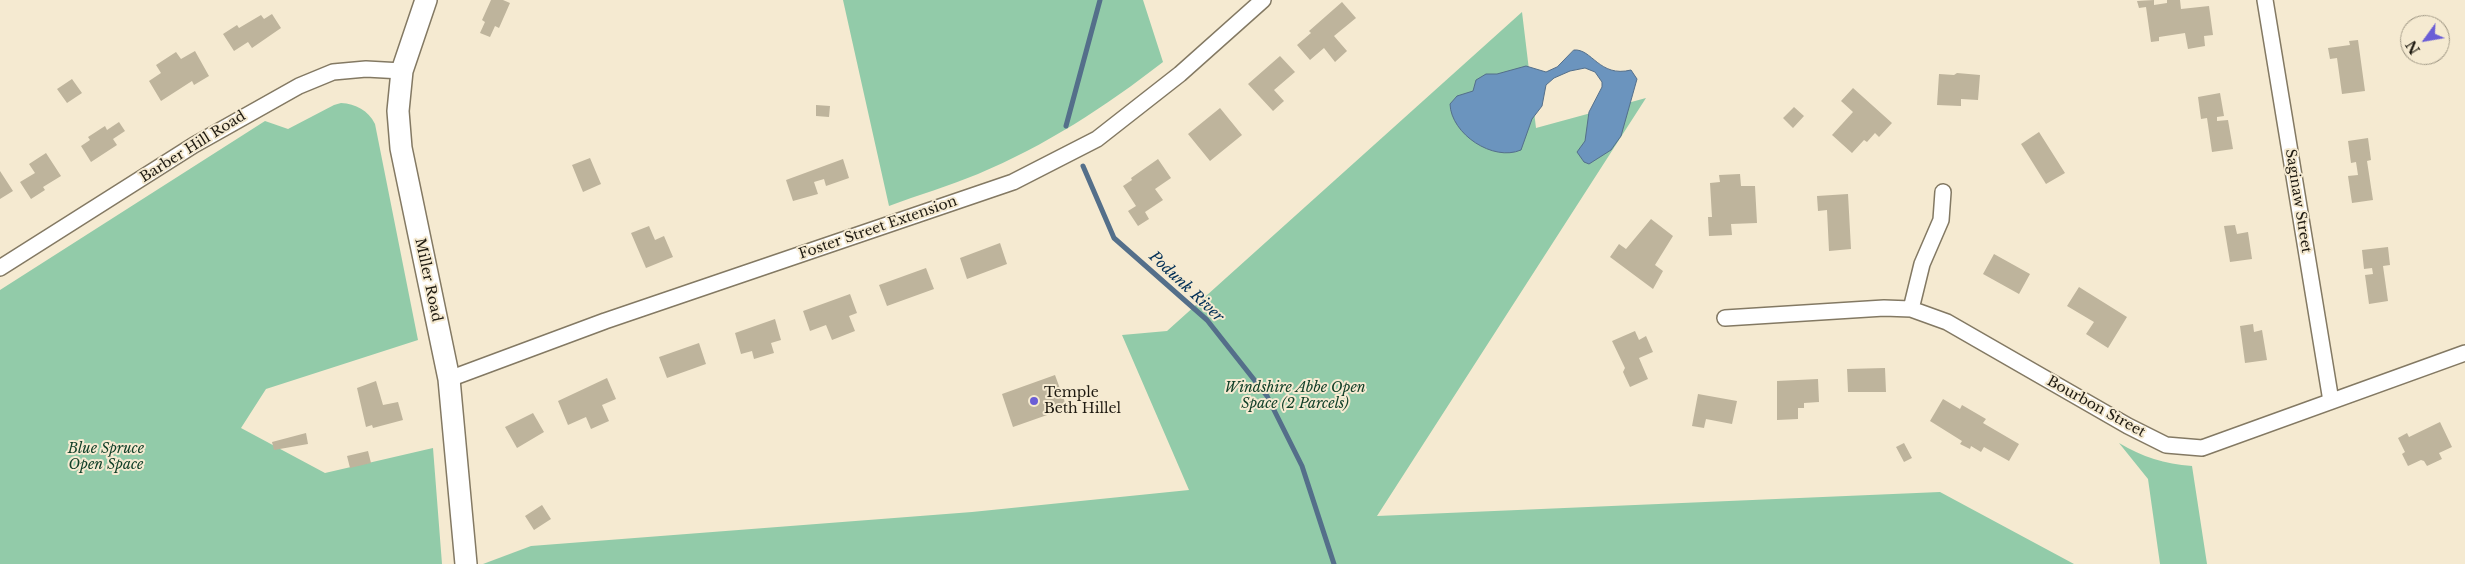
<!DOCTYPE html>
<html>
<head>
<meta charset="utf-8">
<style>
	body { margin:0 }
	#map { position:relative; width:2465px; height:564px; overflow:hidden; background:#f5ead1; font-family:"Libre Baskerville",serif }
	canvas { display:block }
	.north { position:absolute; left:2400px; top:15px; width:50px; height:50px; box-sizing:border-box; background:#f5ead1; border:1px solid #9f9784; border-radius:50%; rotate:238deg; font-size:14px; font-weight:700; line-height:20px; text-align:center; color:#1e1a11 }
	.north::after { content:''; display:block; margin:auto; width:18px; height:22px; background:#6a5dd6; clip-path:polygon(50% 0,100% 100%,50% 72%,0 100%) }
</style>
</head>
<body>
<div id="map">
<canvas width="2465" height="564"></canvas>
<div class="north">N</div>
</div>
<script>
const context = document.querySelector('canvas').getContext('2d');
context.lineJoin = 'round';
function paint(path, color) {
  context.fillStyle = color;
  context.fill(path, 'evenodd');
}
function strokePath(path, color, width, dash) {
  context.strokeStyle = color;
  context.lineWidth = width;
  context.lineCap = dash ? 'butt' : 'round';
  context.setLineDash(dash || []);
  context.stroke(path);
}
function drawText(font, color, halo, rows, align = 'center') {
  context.font = font + ' "Libre Baskerville",serif';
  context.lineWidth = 4;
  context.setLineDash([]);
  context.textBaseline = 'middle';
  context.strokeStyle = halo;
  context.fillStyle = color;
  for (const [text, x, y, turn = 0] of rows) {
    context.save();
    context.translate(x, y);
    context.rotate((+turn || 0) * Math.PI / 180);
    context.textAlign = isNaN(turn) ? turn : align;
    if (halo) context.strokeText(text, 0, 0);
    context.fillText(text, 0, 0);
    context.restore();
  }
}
const green = new Path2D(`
	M843,0H1143L1163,62C1105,107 1045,146 978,174C949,186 918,195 889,206Z
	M1522,12L1536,128L1646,98L1377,516L1940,492L2074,564H483L531,546L972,512L1189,490L1122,335L1167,331Z
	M341,103C356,104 368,110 375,124L418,340L266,389L241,428L325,473L433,448L442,564H0V290L265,121L288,129L334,105Z
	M2119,443C2143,457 2164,464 2192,466L2207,564H2160L2148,479Z`);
const water = new Path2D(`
	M1574,50C1592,48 1599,78 1631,70L1637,79L1621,136L1611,150L1589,164L1584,162L1577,152L1585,141L1589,112L1602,87V82L1595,72L1585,68L1570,71L1554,78L1546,85L1542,106L1532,119L1521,150C1493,162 1451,134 1450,104L1457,96L1473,91L1476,80L1486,74H1497L1526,66L1546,72L1557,67Z`);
const stream = new Path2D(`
	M1066,126L1100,0
	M1083,166L1114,238L1207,320L1267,396L1302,466L1334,564`);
const building = new Path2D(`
	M491,0H503L510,3L499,28L495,26L490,37L480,33L485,22L482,20Z
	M2154,0V5L2167,3V0H2180L2181,9L2209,6L2213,35L2204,36L2205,46L2188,49L2185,33L2159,37V41L2151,42L2146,7L2139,8L2137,1Z
	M1342,2L1356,18L1334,36L1347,51L1335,62L1324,48L1310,60L1297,45L1311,33L1309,31Z
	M272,14L281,28L252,48L248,42L234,51L223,34L237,25L239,28L261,15L264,19Z
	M2358,40L2365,91L2342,94L2337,58L2330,59L2328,48L2350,45L2349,41Z
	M195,51L209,76L194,85L192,81L161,101L149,81L161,73L156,65L176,52L181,59Z
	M1280,56L1295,72L1274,90L1284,101L1273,111L1248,84Z
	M1957,73L1980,75L1978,100L1961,99V106L1937,105L1939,74L1954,75Z
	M72,79L82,93L67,103L57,89Z
	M1853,88L1892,123L1879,137L1875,133L1867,142L1864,140L1852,153L1832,135L1853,112L1841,101Z
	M2220,93L2224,116L2217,117V121L2228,120L2233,149L2212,152L2207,118L2201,119L2198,97Z
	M816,105L830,106L829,117L816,116Z
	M1794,107L1804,116L1793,128L1783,118Z
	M1220,108L1242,135L1210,161L1188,134Z
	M119,122L125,131L113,139L117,145L91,162L81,146L90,140L88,137L105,126L107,130Z
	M2039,132L2065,173L2046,184L2021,144Z
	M2368,138L2371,160L2367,161L2373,200L2352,203L2348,176L2358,175L2356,162L2351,163L2348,141Z
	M46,153L61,176L43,187L45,190L31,199L20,182L35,173L29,164Z
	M590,158L601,184L583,192L572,165Z
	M843,159L849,178L826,186L824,179L814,182L818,194L793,201L786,180Z
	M1158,159L1171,178L1155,189L1163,200L1145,212L1149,219L1138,226L1128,211L1136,206L1123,186L1132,180L1131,178Z
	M0,171L13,191L0,199Z
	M1740,174L1741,186H1755L1757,223L1731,224L1732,235L1709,236L1708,217H1712L1710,183L1720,182L1719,175Z
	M1848,194L1851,249L1829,251L1827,210L1818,211L1817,196Z
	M1651,219L1673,236L1655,265L1663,271L1653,289L1610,257L1619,244L1626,249Z
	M2235,225L2237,234L2248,232L2252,259L2230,262L2224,226Z
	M649,226L655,240L664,236L673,257L646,268L631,233Z
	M1000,243L1007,264L967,279L960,258Z
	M2388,247L2390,265L2383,266L2388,301L2369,304L2365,275L2373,274L2372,268L2364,269L2362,250Z
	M1994,254L2030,274L2019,294L1983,274Z
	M926,268L934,289L887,306L879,285Z
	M2079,287L2127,317L2108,348L2086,334L2094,322L2067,306Z
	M850,294L857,313L849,316L855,331L832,340L826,325L810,331L803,311Z
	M775,319L781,340L771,343L774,353L754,359L752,351L741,354L735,333Z
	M2253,324L2254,332L2262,330L2267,360L2245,363L2240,326Z
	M1635,331L1639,340L1646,336L1653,352L1639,358L1648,379L1630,387L1623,372L1625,368L1612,341Z
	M699,343L706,364L667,378L659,357Z
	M1885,368L1886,392H1848L1847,369Z
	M1055,375L1067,408L1013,427L1002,394Z
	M607,378L616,399L602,405L609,421L591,429L586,417L568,425L558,401Z
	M1818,379L1819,402L1804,403V408H1798V419L1777,420V381Z
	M376,381L383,405L398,402L403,420L373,428L372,425L366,427L357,388Z
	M1698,394L1737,401L1732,424L1706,419L1704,428L1692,426Z
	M1943,399L1960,409L1962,405L1986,419L1983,423L2019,444L2009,461L1984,447L1981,452L1971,446L1970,449L1960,444L1962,441L1930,421Z
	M533,413L544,432L517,448L505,427Z
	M2440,422L2452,447L2439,453L2442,459L2427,466L2424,461L2421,460L2408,466L2402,454L2405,452L2398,438L2407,433L2409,437Z
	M306,433L308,444L274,450L272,442Z
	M1904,443L1912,458L1904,462L1896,447Z
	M368,451L371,463L350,468L347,456Z
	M542,505L551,519L534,530L525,516Z`);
const street = new Path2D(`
	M2265,0L2331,401
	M0,268L194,145L299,86L333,72L366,69L402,71
	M1911,309L1922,264L1941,220L1943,192
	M1725,318L1884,308L1911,309L1947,322L2128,426L2166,445L2202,448L2465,353
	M449,379L605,321L1013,182L1097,139L1180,74L1263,0`);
const secondary = new Path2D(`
	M426,0L402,71L398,111L401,148L449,379L466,564`);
const markers = [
	[1034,401,5,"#6a5dd6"]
];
const streetNames = [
	["Barber Hill Road",193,147,-32],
	["Saginaw Street",2298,201,81],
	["Foster Street Extension",878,228,-19],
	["Miller Road",428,280,78],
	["Bourbon Street",2096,407,29]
];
const parkNames = [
	["Windshire Abbe Open",1295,388],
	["Space (2 Parcels)",1295,404],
	["Blue Spruce",106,449],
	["Open Space",106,465]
];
const poiNames = [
	["Temple",1044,393],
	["Beth Hillel",1044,409]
];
const waterNames = [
	["Podunk River",1186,287,43]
];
paint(green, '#92cba9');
paint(water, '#6b94be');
strokePath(water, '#546f8a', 1);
strokePath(stream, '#546f8a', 5);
paint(building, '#beb49c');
strokePath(street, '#837963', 18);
strokePath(secondary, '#837963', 24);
strokePath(street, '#fff', 15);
strokePath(secondary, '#fff', 21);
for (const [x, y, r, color] of markers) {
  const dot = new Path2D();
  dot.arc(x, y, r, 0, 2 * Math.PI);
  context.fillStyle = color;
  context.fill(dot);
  strokePath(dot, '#f5ead1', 2);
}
drawText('14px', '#1e1a11', '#f5ead1', streetNames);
drawText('italic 14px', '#124029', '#f5ead1', parkNames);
drawText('14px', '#1e1a11', '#f5ead1', poiNames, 'left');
drawText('italic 15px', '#002f56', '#f5ead1', waterNames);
</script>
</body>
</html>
